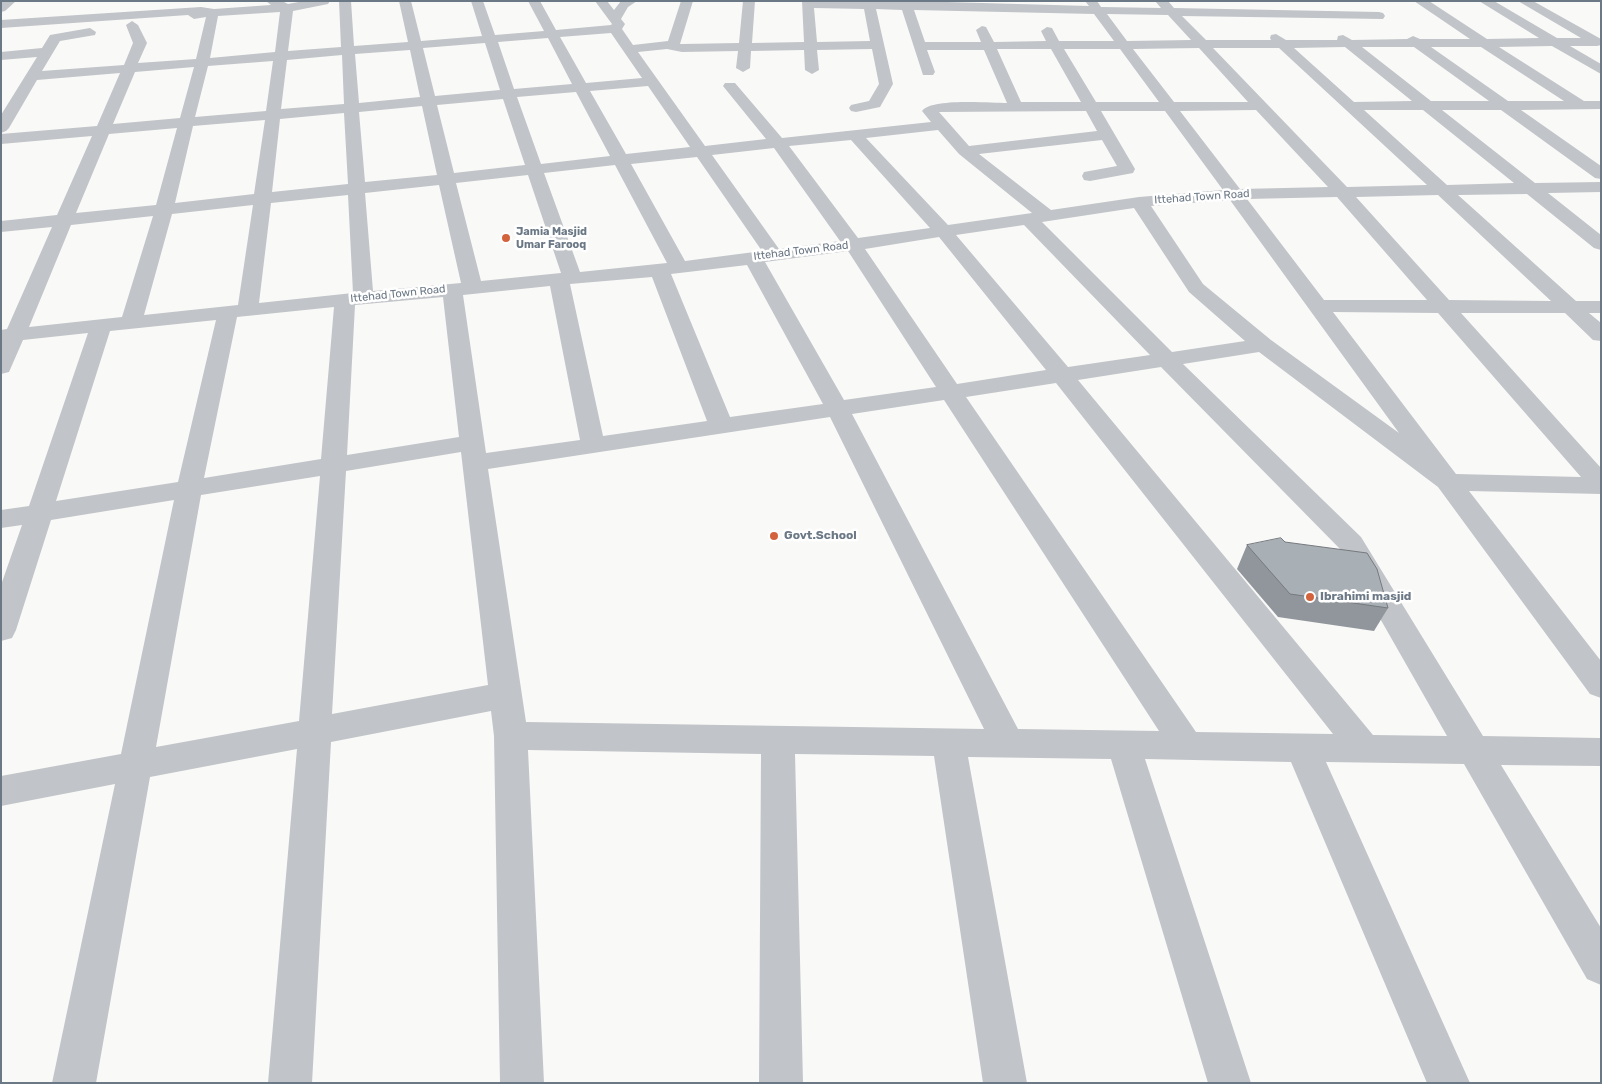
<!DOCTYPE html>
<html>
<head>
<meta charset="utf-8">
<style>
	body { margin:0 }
	#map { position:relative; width:1602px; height:1084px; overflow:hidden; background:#f9f9f7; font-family:Rubik,sans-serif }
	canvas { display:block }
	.frame { position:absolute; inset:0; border:2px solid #6b7885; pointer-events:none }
</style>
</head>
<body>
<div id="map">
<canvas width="1602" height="1084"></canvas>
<div class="frame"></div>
</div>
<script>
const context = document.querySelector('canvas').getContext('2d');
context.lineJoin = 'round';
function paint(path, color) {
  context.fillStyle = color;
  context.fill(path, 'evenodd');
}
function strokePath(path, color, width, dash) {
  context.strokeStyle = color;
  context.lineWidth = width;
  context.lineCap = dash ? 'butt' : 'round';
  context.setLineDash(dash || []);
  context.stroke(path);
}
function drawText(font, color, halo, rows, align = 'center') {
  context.font = font + ' Rubik,sans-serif';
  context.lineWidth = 5;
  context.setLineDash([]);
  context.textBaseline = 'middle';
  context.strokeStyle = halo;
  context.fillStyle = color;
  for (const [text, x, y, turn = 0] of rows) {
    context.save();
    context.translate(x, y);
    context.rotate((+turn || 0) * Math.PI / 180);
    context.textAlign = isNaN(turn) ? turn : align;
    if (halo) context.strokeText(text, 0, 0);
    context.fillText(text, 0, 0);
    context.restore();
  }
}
const minor = new Path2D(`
	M16,1L5,11L1,12L2,1Z
	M266,1H282L288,4L304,1H330L328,4L293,11L288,51L341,47L339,1H351L354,46L408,42L399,1H411L421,41L482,36L471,1H483L495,35L544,31L528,1H540L556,30L611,25L612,24L595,1H607L614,10L621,1H637L628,7L621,19L625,24L622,29L633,45L668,41L681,1H693L680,44H682L739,43L743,1H755L752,43L804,42L802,1H911L1089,6L1085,1H1097L1101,7L1161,8L1155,1H1168L1174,8L1379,12L1383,13L1385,16L1383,19L1182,16L1206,40H1271L1270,38L1271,35L1276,34L1286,40H1337L1338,36L1343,35L1352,40L1407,39L1413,36L1420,39H1470L1414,1H1429L1487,39L1539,38L1479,1H1494L1557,38H1581L1518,1H1533L1601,39V45L1597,46H1570L1601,64V74L1552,46L1499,47L1584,101H1601V109L1521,110L1601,166V179L1595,178L1501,110H1442L1535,183L1601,182V192L1548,193L1601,235V250L1594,248L1527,194L1458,195L1576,301H1601V313H1589L1601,323V341L1593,340L1565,313H1461L1601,468V494L1469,491L1601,661V698L1590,694L1438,487L1259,352L1183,364L1361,537L1483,736L1601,738V766L1501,765L1601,928V985L1587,979L1464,764L1326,762L1470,1083H1427L1291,762L1145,759L1251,1083H1208L1111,759L968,757L1027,1083H983L934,756L795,754L803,1083H759L761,754L528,750L544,1083H500L494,736L491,711L331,742L312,1083H268L297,749L150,777L96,1083H52L115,784L1,806V776L121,754L174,500L51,520L16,630L12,638L1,641V585L22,525L1,528V510L29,506L88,333L23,340L9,372L1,374V330L7,329L52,227L1,232V221L57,215L92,136L1,144V134L97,126L120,73L37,80L9,128L6,131L1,133V115L37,57L1,60V52L42,48L50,35L90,28L96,32L95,35L60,41L42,71L124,65L133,43L126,25L132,21L138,25L147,43L138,63L196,59L206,17L194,19L188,15L1,28V20L201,7L214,9L271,5ZM814,8L864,9L870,41L817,42ZM876,9L902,10L923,75H933L935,72L927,50H984L1007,103C990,103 931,98 922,111L931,122L782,138L735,83H725L723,86L766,139L705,146L638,52L667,49L682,52L738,51L736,68L743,72L750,68L751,51L804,50L805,70L812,74L819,70L817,50L872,49L879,84L869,101L851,105L849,108L851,111L856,112L880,107L893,84ZM914,10L1094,14L1114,41H1059L1052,28L1047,27L1041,31L1046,41L994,42L986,27L982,26L976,30L981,42H925ZM280,12L275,52L210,58L218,16ZM1107,14L1168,15L1191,40L1127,41ZM611,33L642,78L586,83L560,37ZM548,38L572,84L514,89L498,42ZM485,43L500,90L435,96L423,48ZM1345,47L1412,101L1354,102L1294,48ZM1362,47H1414L1489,101H1431ZM1431,47H1481L1564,101H1508ZM1199,48L1248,102H1174L1133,49ZM1213,48H1279L1427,185L1347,187ZM997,49H1051L1081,102H1021ZM1064,49H1120L1159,102H1096ZM410,50L420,97L359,103L355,54ZM342,55L344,104L281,109L287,60ZM273,61L266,111L195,117L208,66ZM194,67L180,118L113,124L135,72ZM648,86L690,147L626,154L590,91ZM576,92L610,156L541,164L517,97ZM503,99L525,165L454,173L437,105ZM422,106L437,175L365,182L359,112ZM1256,110L1328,187L1240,189L1180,111ZM1364,110H1423L1514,183L1447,185ZM1086,111L1097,131L969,146L939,112ZM1101,111H1165L1223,190L1139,197L1051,210L979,154L1102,140L1117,166L1084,172L1082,176L1084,180L1090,181L1133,173L1135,169ZM344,113L348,184L272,192L280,119ZM265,120L254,194L175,203L193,126ZM177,128L156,205L76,213L109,134ZM938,130L959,154L1032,213L948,225L866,138ZM851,140L930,228L858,238L789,146ZM774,148L840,241L779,249L712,155ZM697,157L762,251L685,261L631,164ZM615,165L667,263L580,272L544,173ZM528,175L561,273L481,281L456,183ZM439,185L461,283L373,291L365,193ZM348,195L353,293L259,303L271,203ZM1438,195L1551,301L1449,300L1356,197ZM1337,197L1427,300H1324L1247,199ZM1230,200L1399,433L1271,340L1203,284L1151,206ZM253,205L238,305L144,315L172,214ZM1134,208L1189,292L1245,341L1172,352L1042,222ZM153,216L122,317L29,327L71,225ZM1024,225L1150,355L1068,367L956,235ZM939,237L1046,370L957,384L865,249ZM848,251L936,387L844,400L765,262ZM747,265L823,404L730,417L671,274ZM652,277L707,421L603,436L570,284ZM550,286L580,440L486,453L463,295ZM443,297L459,437L347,455L355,305ZM334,307L321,459L204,478L237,317ZM1333,312L1438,313L1581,477L1456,474ZM216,320L178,482L56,501L110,331ZM1161,367L1341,550L1447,736L1373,735L1078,380ZM1056,383L1333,734L1196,732L966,397ZM944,400L1159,731L1018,729L852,414ZM830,417L984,729L526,722L488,469ZM461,452L488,685L332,714L346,471ZM320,476L299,721L156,747L201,495Z`);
const wall = new Path2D(`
	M1285,542L1388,608L1374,631L1278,617L1237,569L1247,545Z`);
const building = new Path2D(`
	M1281,538L1285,542L1367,553L1377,569L1388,608L1290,594L1247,545Z`);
const markers = [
	[506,238,5,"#d3633d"],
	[774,536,5,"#d3633d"],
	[1310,597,5,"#d3633d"]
];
const farStreetnames = [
	["Ittehad Town Road",1202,197,-4],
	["Ittehad Town Road",801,251,-7],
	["Ittehad Town Road",398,294,-6]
];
const farPoinames = [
	["Jamia Masjid",516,232],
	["Umar Farooq",516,245]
];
const poiNames = [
	["Govt.School",784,536],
	["Ibrahimi masjid",1320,597]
];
paint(minor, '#c1c4c8');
paint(wall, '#90969c');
paint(building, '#a8afb5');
strokePath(building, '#767a7f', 1);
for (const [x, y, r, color] of markers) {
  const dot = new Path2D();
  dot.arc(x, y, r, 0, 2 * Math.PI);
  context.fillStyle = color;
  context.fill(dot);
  strokePath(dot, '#fff', 2);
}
drawText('11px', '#6b7885', '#fff', farStreetnames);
drawText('bold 11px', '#6b7885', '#fff', farPoinames, 'left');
drawText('bold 12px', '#6b7885', '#fff', poiNames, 'left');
</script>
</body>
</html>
